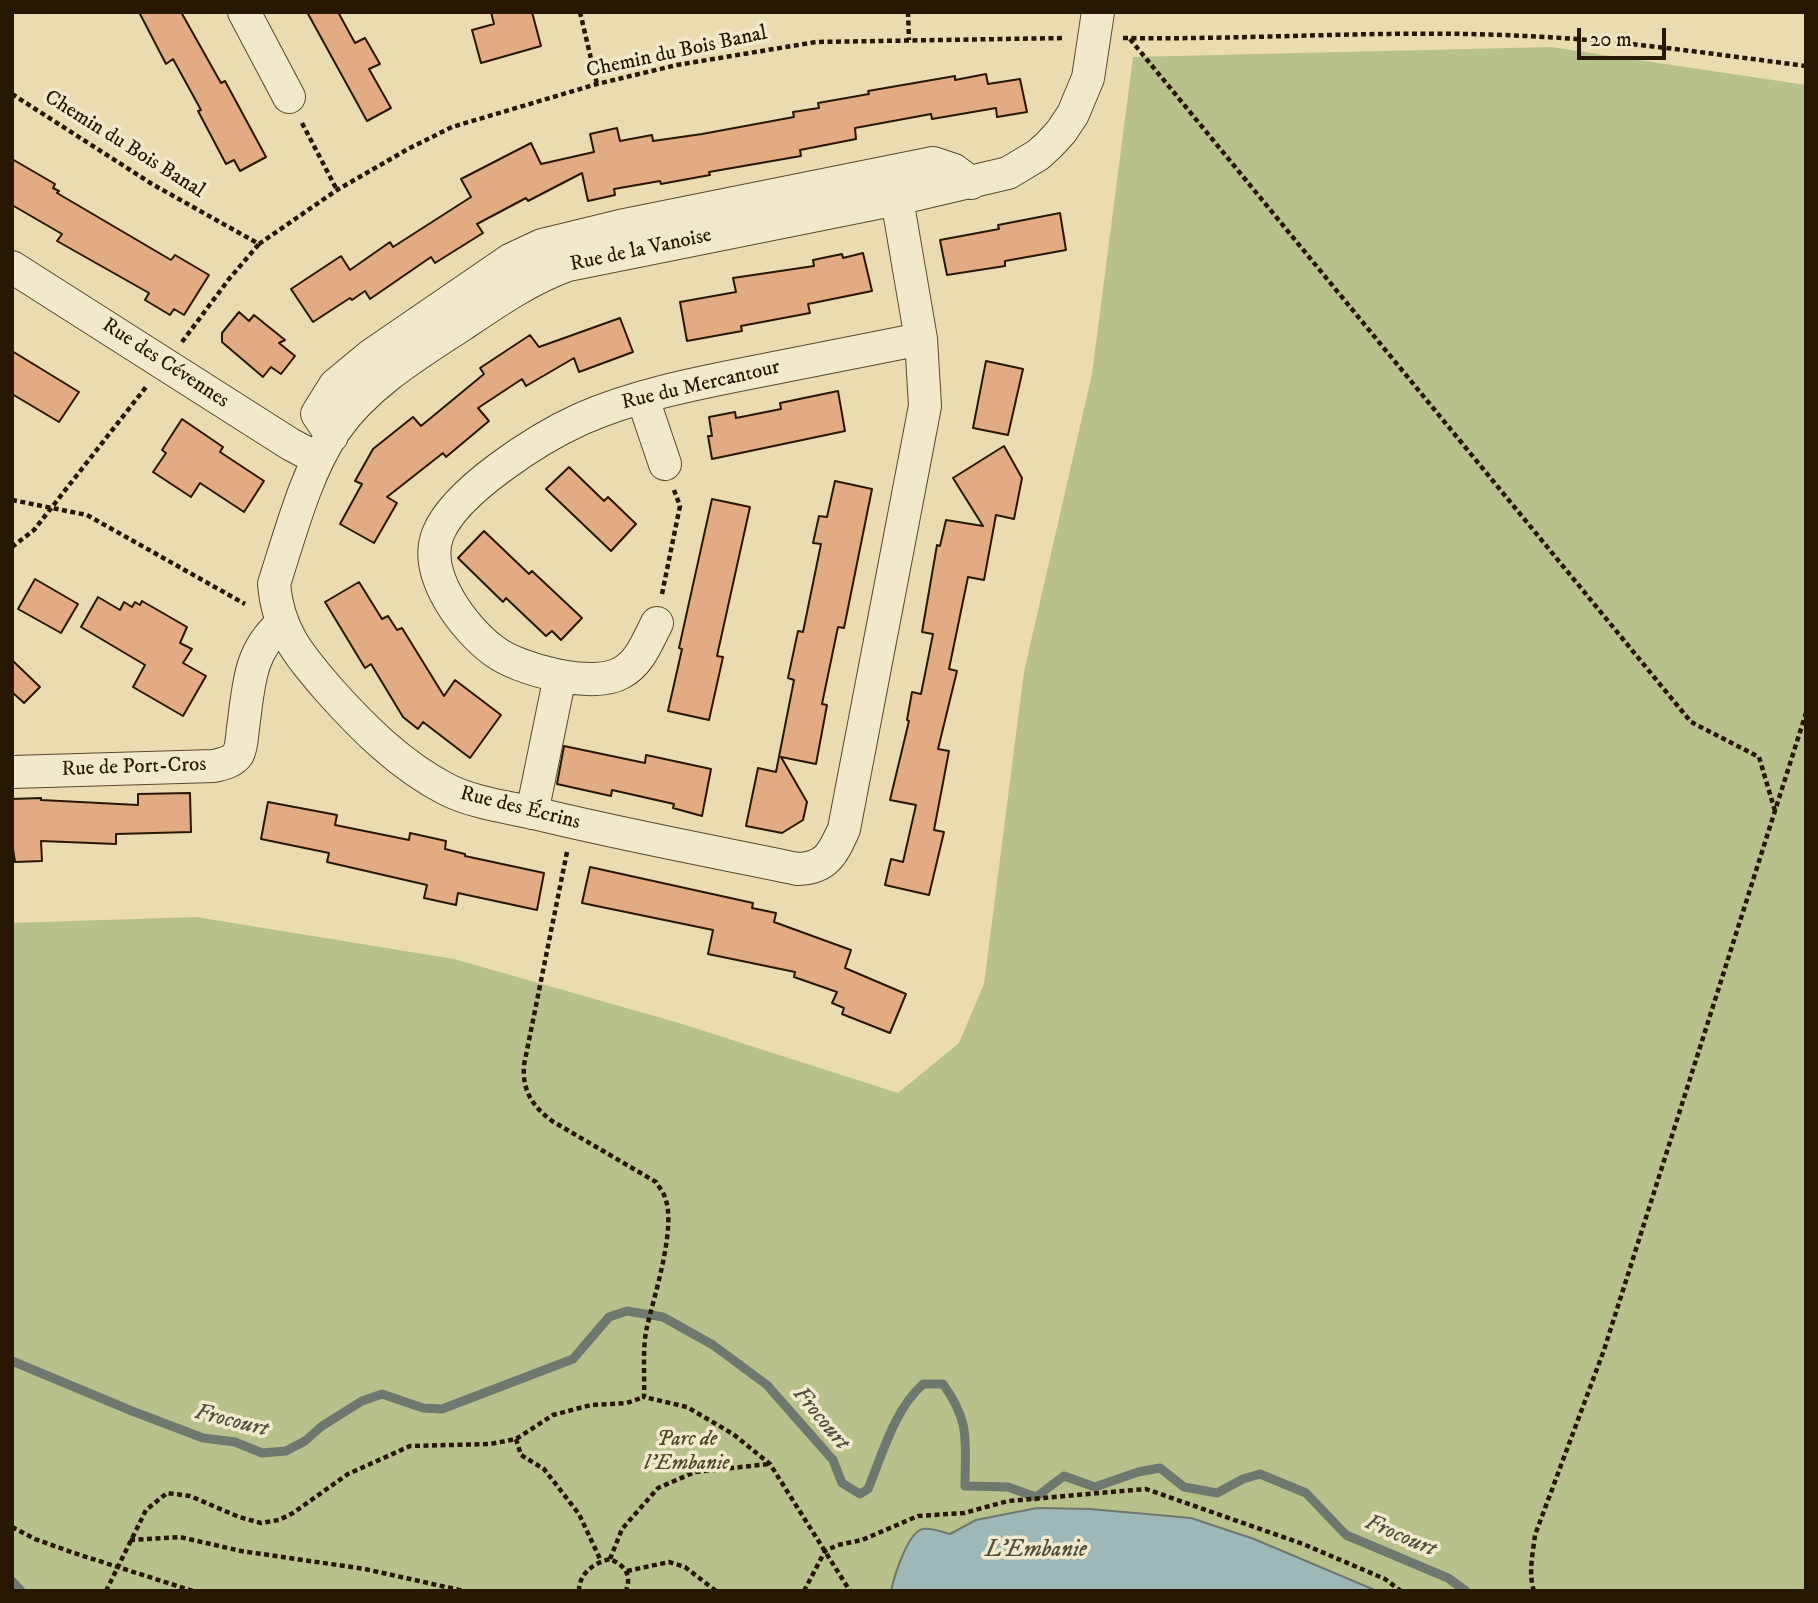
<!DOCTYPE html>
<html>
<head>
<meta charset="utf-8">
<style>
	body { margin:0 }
	#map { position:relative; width:1818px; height:1603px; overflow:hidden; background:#ebdbb0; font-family:"IM FELL DW Pica",serif }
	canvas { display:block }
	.frame { position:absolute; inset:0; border:14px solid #281700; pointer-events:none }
	.scale { position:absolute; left:1577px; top:28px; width:89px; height:32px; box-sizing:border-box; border:4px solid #281700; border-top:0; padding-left:9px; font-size:21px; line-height:24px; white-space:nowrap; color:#281700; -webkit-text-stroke:5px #f2e8cc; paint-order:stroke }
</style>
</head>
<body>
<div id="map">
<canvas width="1818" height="1603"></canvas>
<div class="frame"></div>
<div class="scale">20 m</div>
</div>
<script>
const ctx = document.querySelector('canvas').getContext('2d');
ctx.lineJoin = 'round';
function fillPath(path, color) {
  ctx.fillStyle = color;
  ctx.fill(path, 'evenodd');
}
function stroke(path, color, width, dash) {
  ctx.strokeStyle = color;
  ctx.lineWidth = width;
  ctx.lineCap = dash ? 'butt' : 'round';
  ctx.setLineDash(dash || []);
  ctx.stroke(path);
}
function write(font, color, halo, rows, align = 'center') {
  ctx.font = font + ' "IM FELL DW Pica",serif';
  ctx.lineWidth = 7;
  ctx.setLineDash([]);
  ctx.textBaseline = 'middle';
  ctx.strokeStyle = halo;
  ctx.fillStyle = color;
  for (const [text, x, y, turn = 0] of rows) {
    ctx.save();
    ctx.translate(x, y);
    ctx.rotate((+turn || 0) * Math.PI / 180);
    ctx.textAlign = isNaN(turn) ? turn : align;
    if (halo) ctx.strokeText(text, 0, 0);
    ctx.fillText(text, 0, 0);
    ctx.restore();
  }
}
const green = new Path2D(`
	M1551 47 1806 85V1591H12V923L196 917 454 959 679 1023 898 1093 959 1043 984 984 1024 672 1092 374 1133 57Z`);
const water = new Path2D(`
	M1037 1508 1090 1509 1191 1518 1254 1539 1377 1591H891C894 1577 908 1531 923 1529 931 1528 943 1532 950 1534L976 1520Z`);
const stream = new Path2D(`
	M12 1361 132 1411 203 1438 235 1442 262 1453 286 1451 305 1441 322 1426 362 1401 382 1394 423 1408 442 1409 573 1359 609 1317 627 1311 663 1317 713 1345 767 1385 833 1460 842 1483 860 1494 868 1489C883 1453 894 1410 923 1384H943C971 1423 965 1441 965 1486L1008 1487 1036 1497 1064 1476 1095 1487 1138 1472 1160 1468 1184 1487 1217 1493 1243 1479 1260 1474 1306 1493 1346 1535 1448 1578 1466 1591
	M12 1581 21 1591`);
const building = new Path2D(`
	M139 12H181L221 83 225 81 266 157 240 171 234 160 226 164 198 111 201 110 173 59 166 64Z
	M307 12H338L355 43 365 38 380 64 369 69 391 108 367 121Z
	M491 12H532L541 46 481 63 472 30 494 24Z
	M986 74 988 84 1020 79 1027 112 997 117 996 108 932 119 931 114 855 128 856 139 800 150 801 156 709 172 710 175 677 181 661 184 660 181 614 189 615 195 588 201 582 173 528 201 526 198 477 224 483 233 435 263 431 257 370 299 365 291 352 300 350 298 313 322 291 289 341 256 350 270 390 242 393 247 471 197 461 179 531 143 541 164 594 152 590 134 617 128 620 141 652 135 653 141 702 134 794 117 793 112 819 108 818 103 869 94 868 91 955 76V80Z
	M12 159 55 184 53 188 59 191 57 193 171 260 175 255 209 275 184 315 174 309 170 315 145 300 149 293 57 241 62 234 12 205Z
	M1060 213 1066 250 1005 261V266L947 275 940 240 999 229 998 225Z
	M863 253 872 291 808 304 810 313 741 326 742 331 687 341 680 302 736 292 733 278 814 266 813 260 842 254 843 258Z
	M239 312 249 321 254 315 285 340 279 343 295 356 281 374 271 367 263 377 222 342V333Z
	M620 318 633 352 579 372 574 358 526 386 522 379 478 408 489 421 446 457 443 453 387 497 397 503 374 543 340 524 362 484 355 481 373 449 413 417 421 426 484 374 480 368 530 335 539 347Z
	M12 351 79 392 59 422 12 394Z
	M986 361 1023 369 1008 435 973 428Z
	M838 391 845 431 712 459 708 436H712L709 417 735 412 736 418 781 409 780 403Z
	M182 419 223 447 220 452 264 481 244 512 200 483 191 497 153 472 166 453 162 450Z
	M1004 446 1022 478 1014 519 996 515 984 580 968 577 949 669 957 671 938 749 949 751 934 830 944 832 929 895 885 885 891 859 903 862 916 805 890 800 909 721 907 720 912 692 921 694 933 634 922 632 937 545 940 546 946 520 983 526 953 478Z
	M569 467 604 501 608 497 636 524 611 551 546 489Z
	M835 481 872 489 844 628 838 627 822 704 827 705 816 764 781 757 807 802 803 820 782 833 746 826 758 768 776 772 794 680 788 678 798 631 803 632 821 544 813 543 819 516 827 517Z
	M712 499 750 507 717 656 723 657 709 720 668 711 682 649 679 648Z
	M484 531 529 574 532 571 582 618 561 640 552 631 546 636 506 598 503 602 458 558Z
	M35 579 78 604 61 633 18 609Z
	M359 582 382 619 388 616 397 630 402 628 444 696 455 680 501 715 470 758 423 722 418 729 403 717 371 664 365 668 325 602Z
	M98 597 120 610 124 602 132 607 135 602 140 605 142 601 187 627 180 643 192 649 183 663 206 676 183 716 133 687 145 665 81 627Z
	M12 660 40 687 24 703 12 692Z
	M564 746 645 763 646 755 711 769 702 816 673 808 674 804 612 790 611 796 557 784Z
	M190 793 191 832 116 834V844L41 841 42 861 15 862 12 842V799L41 798V800L138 805V794Z
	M268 802 337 815 335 825 409 840 410 833 446 841 445 849 465 854V856L544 873 537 910 458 893 456 905 424 898 427 885 327 862 329 853 261 839Z
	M590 867 753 903 752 908 776 913 774 922 851 950 845 968 906 994 890 1033 842 1014 844 1008 832 1003 837 992 794 977 795 972 708 954 713 930 582 903Z`);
const path = new Path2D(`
	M580 12 597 84
	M908 12 909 40
	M1123 38C1257 40 1392 29 1526 36 1620 40 1713 54 1806 66
	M1130 39 1691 722 1759 757 1775 811
	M12 94 152 184 259 244 337 190 408 149 452 127 597 84 677 65 816 42 1065 38
	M302 123 337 190
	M182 342 229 279 259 244
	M12 500 87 515 245 604
	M12 547 34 530 146 387
	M662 594 680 506 674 490
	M567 852 524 1065C522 1090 532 1106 552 1121L656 1182C658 1186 662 1190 664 1195 678 1224 654 1296 647 1327 642 1348 645 1375 644 1397L687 1407 733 1434 770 1464 850 1591
	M516 1439 521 1455 544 1469 579 1514 601 1561
	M12 1527 35 1539 74 1553 193 1591
	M130 1540 180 1537 241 1551 365 1569 464 1591
	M610 1559 622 1529 658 1488 695 1472 769 1464
	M627 1571 669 1562 685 1567 716 1591
	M106 1591 146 1510 167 1493 190 1496 239 1517 261 1523 279 1520 293 1513 348 1474 410 1446 490 1444 516 1439 553 1415 591 1405 627 1403 644 1397
	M579 1591C579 1573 594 1563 610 1559 625 1566 632 1574 626 1591
	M804 1591 825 1551 838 1545 862 1540 918 1516 964 1513 1008 1501 1146 1489 1303 1544 1385 1579 1401 1591
	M1534 1591C1528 1573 1533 1553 1535 1535L1604 1350 1806 713`);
const minor = new Path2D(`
	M244 12 289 97
	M897 199 921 339 925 406 844 829C833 853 827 868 798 869 711 851 624 835 538 814 508 807 473 803 446 789 400 765 363 728 329 690 299 655 278 631 274 584 290 535 306 472 335 430 366 385 416 355 462 325 496 302 529 279 568 265L897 199 1008 173 1038 155 1049 145 1061 132 1073 114 1088 78 1098 12
	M12 267 290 444 318 459
	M643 399 665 464
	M332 436 317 414 335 385 370 356 510 260 542 245 620 226 933 163 954 170 971 183
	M657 623C647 642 640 663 621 673 593 689 519 670 494 651 464 629 422 574 438 534 455 491 539 438 581 419 633 396 693 384 749 373 807 362 864 350 921 339
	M12 772 214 766C222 764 233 762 238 754 242 747 242 735 243 728 249 687 248 653 281 624
	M532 813 560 676`);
const streetNames = [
	["Chemin du Bois Banal",677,53,-12],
	["Chemin du Bois Banal",124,145,32],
	["Rue de la Vanoise",641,251,-12],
	["Rue des Cévennes",165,364,33],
	["Rue du Mercantour",701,386,-13],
	["Rue de Port-Cros",134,768,-2],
	["Rue des Écrins",520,809,14]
];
const parkNames = [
	["Parc de",687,1441],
	["l'Embanie",687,1465]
];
const waterNames = [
	["Frocourt",820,1419,50],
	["Frocourt",231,1422,14],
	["Frocourt",1400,1537,23],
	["L'Embanie",1036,1551]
];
fillPath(green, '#b8c08b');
fillPath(water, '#9eb8b7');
stroke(water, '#6f786e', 2);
stroke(stream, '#6f786e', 9);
fillPath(building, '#e2ab82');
stroke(building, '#281700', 2);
stroke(minor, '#59482c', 34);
stroke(path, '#281700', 4.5, [5, 3.5]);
stroke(minor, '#f2e8cc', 32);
write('21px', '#281700', '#f2e8cc', streetNames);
write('italic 21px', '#534a2a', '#f2e8cc', parkNames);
write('italic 23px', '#514f40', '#f2e8cc', waterNames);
</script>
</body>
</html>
